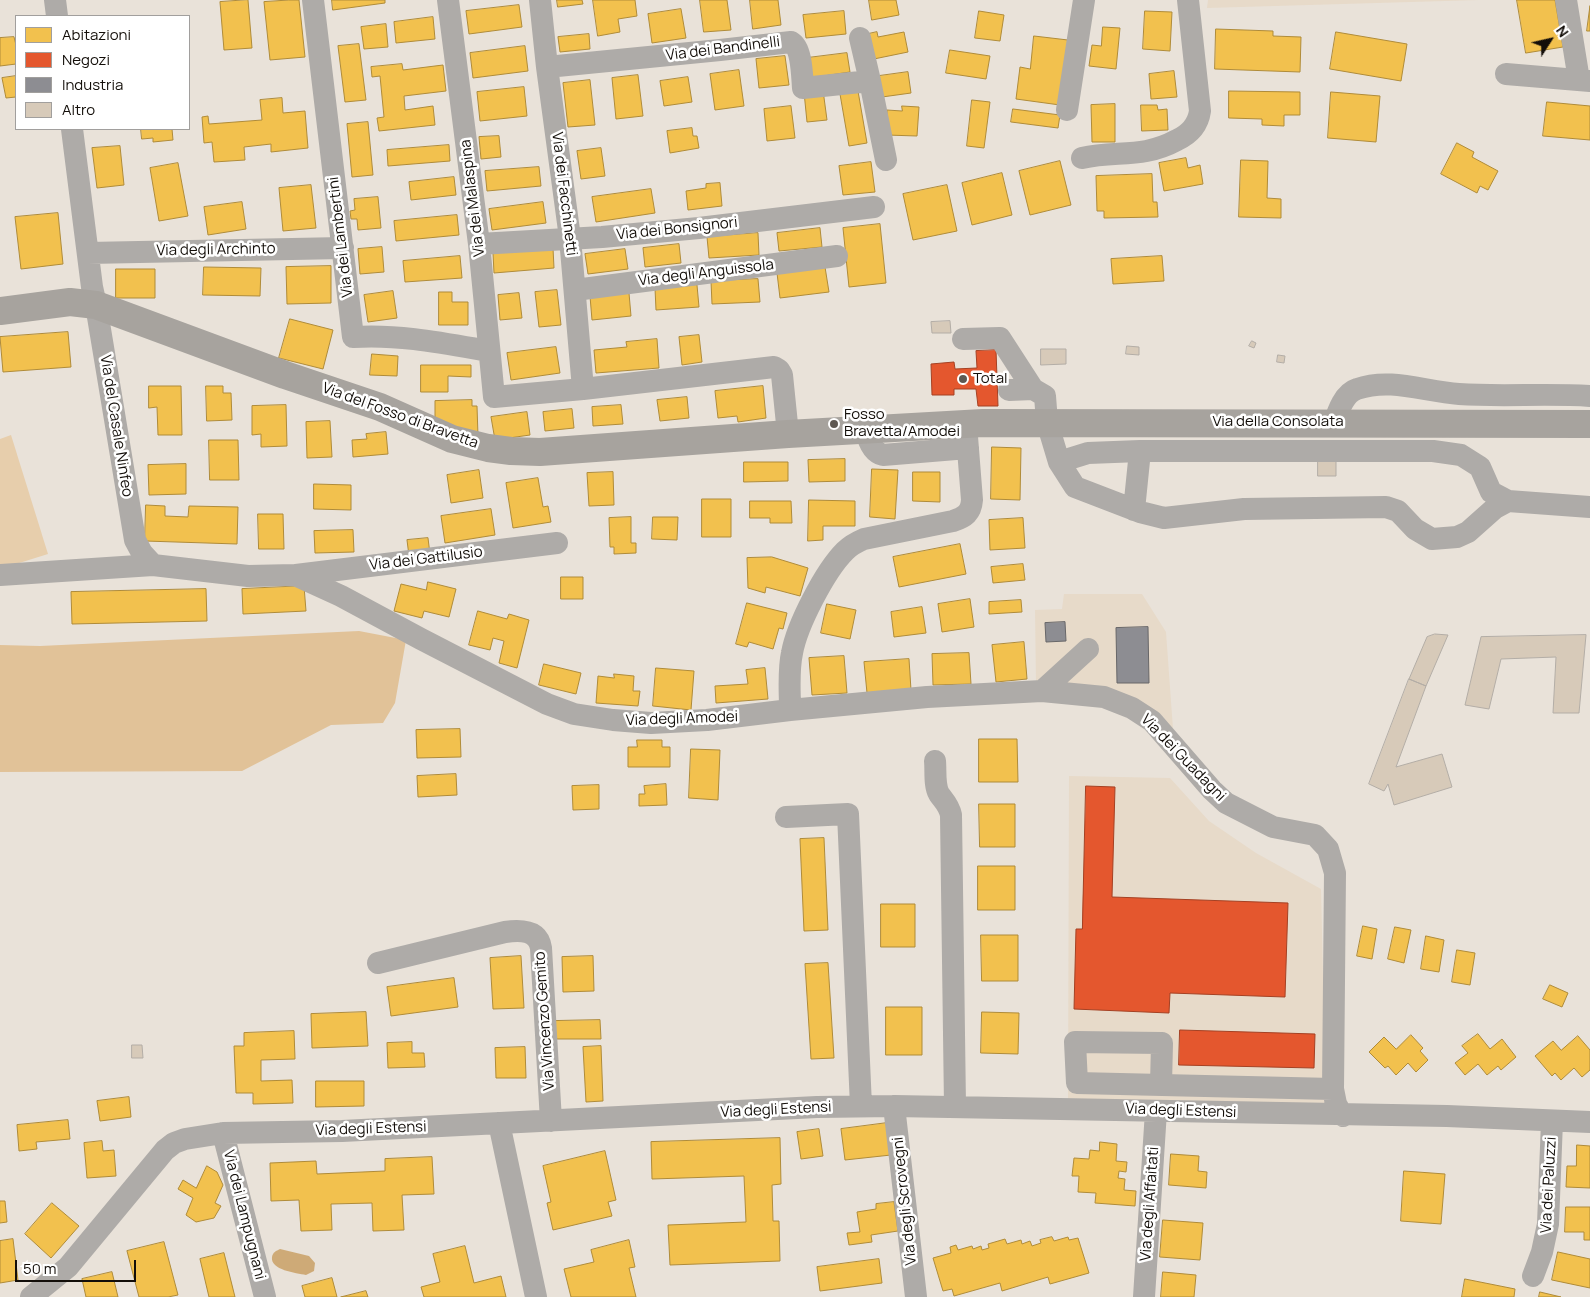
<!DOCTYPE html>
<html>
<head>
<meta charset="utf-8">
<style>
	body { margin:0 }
	#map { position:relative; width:1590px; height:1297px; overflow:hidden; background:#e9e2d9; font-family:Manrope,sans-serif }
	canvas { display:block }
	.legend { position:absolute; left:15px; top:15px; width:175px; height:115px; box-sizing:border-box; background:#fff; border:1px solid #a19f9d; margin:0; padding:6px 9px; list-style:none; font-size:15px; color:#130e09 }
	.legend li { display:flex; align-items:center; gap:10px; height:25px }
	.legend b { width:25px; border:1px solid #a19f9d }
	.north { position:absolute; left:1525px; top:15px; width:50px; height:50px; -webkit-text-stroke:4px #fff; paint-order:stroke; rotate:55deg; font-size:14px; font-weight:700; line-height:20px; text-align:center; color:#130e09 }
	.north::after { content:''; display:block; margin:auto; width:18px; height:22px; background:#130e09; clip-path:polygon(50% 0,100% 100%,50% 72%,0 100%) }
	.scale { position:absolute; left:15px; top:1260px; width:121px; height:22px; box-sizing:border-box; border:2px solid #130e09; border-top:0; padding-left:6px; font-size:15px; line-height:18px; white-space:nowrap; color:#130e09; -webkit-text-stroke:4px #fff; paint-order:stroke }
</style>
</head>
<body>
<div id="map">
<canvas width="1590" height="1297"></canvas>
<ul class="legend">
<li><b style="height:14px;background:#f2c14e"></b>Abitazioni</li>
<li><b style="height:14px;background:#e4572e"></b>Negozi</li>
<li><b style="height:14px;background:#8d8d92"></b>Industria</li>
<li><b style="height:14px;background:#d7cab9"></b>Altro</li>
</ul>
<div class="north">N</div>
<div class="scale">50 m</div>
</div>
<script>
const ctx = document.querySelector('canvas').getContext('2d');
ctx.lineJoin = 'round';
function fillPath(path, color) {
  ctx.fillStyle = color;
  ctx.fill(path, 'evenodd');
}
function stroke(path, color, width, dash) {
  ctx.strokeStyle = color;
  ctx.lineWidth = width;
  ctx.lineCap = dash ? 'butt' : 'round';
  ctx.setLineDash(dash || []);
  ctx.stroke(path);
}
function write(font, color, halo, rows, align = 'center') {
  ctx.font = font + ' Manrope,sans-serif';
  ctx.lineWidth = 5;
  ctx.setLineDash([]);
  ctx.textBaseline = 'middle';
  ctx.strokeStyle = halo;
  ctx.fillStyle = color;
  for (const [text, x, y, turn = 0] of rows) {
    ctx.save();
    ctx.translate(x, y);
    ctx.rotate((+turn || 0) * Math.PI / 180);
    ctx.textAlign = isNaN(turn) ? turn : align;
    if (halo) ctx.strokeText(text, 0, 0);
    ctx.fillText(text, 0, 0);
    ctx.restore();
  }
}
const built = new Path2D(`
	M1208 0H1479L1207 8Z
	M1064 594H1142L1166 632 1173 729 1036 683 1035 610 1062 609Z
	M1069 776 1170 778 1209 821 1256 853 1321 889 1326 1108 1068 1102Z`);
const green = new Path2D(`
	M11 435 48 554 0 569V439Z`);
const forest = new Path2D(`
	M359 631 406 640 395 703 383 723 331 725 242 771 0 772V645L40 646Z`);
const water = new Path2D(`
	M280 1249 309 1256 315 1263 314 1271 306 1275C296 1273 270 1270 272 1257 273 1252 276 1251 280 1249Z`);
const homes = new Path2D(`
	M248 0 252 48 224 50 220 2Z
	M289 0H299L305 57 270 60 264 2Z
	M332 0H385V3L333 10Z
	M557 0H582L583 4 558 7Z
	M593 0H635L637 16 618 19 620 32 598 36Z
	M700 0H727L731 30 704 32Z
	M750 0H778L781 25 753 29Z
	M869 0H896L899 15 872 20Z
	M1517 0H1555L1563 47 1526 53Z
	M519 5 522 27 469 34 466 11Z
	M1590 6V31H1587Z
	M681 9 686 38 652 43 648 14Z
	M844 11 846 34 806 38 803 15Z
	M979 11 1004 15 1000 41 975 38Z
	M1145 11 1172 12 1170 51 1143 49Z
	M433 17 435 39 396 43 394 22Z
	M386 24 388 47 364 49 361 27Z
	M1103 27 1120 28 1116 69 1089 66 1092 45 1101 46Z
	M1216 29 1273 31V36L1301 37 1300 72 1215 69Z
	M877 32 878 37 904 32 908 52 869 60 864 35Z
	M1336 32 1407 44 1401 81 1330 69Z
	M589 34 590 49 560 52 558 37Z
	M1034 36 1068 40 1060 105 1016 99 1020 67 1030 69Z
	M14 37 16 45V64L0 66V38Z
	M359 44 366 100 345 102 338 46Z
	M525 46 528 71 473 78 470 53Z
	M950 50 990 56 986 79 946 73Z
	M847 53 850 72 810 78 807 58Z
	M785 56 789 85 759 88 756 59Z
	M402 64 403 70 443 65 446 91 404 96 405 110 433 106 435 125 379 131 377 118 384 117 380 76 372 77 371 67Z
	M739 70 744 106 715 110 710 74Z
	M1174 71 1177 97 1151 99 1149 74Z
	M908 72 911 93 882 97 879 76Z
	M638 75 643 116 616 119 612 78Z
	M16 76V97L6 98 2 78Z
	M688 77 692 102 664 106 660 81Z
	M590 80 595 125 568 127 563 83Z
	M524 87 527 116 480 121 477 92Z
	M823 90 827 120 807 122 804 92Z
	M858 91 867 143 849 146 840 94Z
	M1229 91 1300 92V115H1284V126L1262 125V119L1229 118Z
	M1331 92 1380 96 1376 142 1328 138Z
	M282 98 283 113 305 111 308 148 271 152V144L244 147 245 160 214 162 212 142 204 143 202 117 208 116 209 124 262 120 260 100Z
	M972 100 990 102 984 148 967 146Z
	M1547 102 1590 106V140L1543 136Z
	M1115 104V142H1092L1091 105Z
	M1141 105H1157L1158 110 1167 109 1168 130 1142 131Z
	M791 106 795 138 767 141 764 109Z
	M902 106 919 107 917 136 886 135 887 110 902 111Z
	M1013 109 1060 115 1058 128 1011 122Z
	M368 122 373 175 352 177 347 124Z
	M692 128 693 136H697L699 148 670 153 667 131Z
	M141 129H172L173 140 153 142V138L142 139Z
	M499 136 501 157 481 159 479 137Z
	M1457 143 1474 152 1472 157 1498 171 1488 190 1480 186 1477 193 1441 174Z
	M449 145 450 161 388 166 387 150Z
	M120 146 124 185 97 188 92 148Z
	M601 148 605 176 581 179 577 151Z
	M1186 158 1188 168 1200 165 1203 184 1164 191 1159 163Z
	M1241 160 1268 161 1267 198 1281 199V218L1239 217Z
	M1060 161 1071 205 1030 215 1019 171Z
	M871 162 875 192 843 195 839 166Z
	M178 163 188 216 159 221 150 168Z
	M539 167 541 186 487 191 485 171Z
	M1002 173 1012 215 972 225 962 183Z
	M1152 174 1153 202H1157L1158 217 1104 218V211H1097L1096 176Z
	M454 177 456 195 411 200 409 182Z
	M720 183 722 206 688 210 686 191 706 188V184Z
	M311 185 316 228 283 231 279 188Z
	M947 185 957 231 913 240 903 194Z
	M651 189 655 213 596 222 592 197Z
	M378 197 381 228 358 230 357 219H351L350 211 355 210 354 199Z
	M242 202 246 229 208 235 204 207Z
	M543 202 546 223 492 230 489 209Z
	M58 213 63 264 21 269 15 217Z
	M457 215 459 235 396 241 394 221Z
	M880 224 886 283 849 287 843 228Z
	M820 228 822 247 779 251 777 233Z
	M758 233 759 255 709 258 707 237Z
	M679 244 681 263 645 267 643 248Z
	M382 247 384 272 360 274 358 249Z
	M553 248 554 268 494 273 493 253Z
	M625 249 628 269 588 274 585 254Z
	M460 256 462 278 405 282 403 261Z
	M1162 256 1164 281 1113 284 1111 259Z
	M331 266V303L287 304 286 267Z
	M204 267 261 268 260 296 203 295Z
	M825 267 829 292 780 298 777 273Z
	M116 269H155V298H116Z
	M758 279 760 302 712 304 711 281Z
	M697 285 699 307 656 310 655 288Z
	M557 290 561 325 539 327 535 292Z
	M393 291 397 318 368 322 364 295Z
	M439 292H452V302H468V325H439Z
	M519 293 522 318 500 320 498 295Z
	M629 293 631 316 592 320 590 296Z
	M290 319 333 330 323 369 279 358Z
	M68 332 71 367 3 372 0 337Z
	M699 335 702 362 682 365 679 337Z
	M657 339 659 368 596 373 594 350 627 347 626 342Z
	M556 347 560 373 511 380 507 353Z
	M372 354 398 356 397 376 370 375Z
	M421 365H471V377L448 376V392H421Z
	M149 386H181L182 435H158L157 407 149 408Z
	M206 386H223V393H231L232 420 207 421Z
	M763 386 766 418 738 422 737 416 718 418 715 391Z
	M687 397 689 418 660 421 657 400Z
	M472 400V406H477L478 436 435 420V401Z
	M286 405 287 446 261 447V434L252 435V406Z
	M621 405 623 424 593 426 592 407Z
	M572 409 574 428 545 431 543 412Z
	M527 412 530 435 495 440 491 417Z
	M330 421 332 457 307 458 306 422Z
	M386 432 388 454 353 457 352 440 367 439 366 434Z
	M209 440H238L239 480H210Z
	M992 447 1021 448 1020 500 991 499Z
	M845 459V481L809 482 808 460Z
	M744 462H788V481L744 482Z
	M186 464V494L149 495 148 465Z
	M872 469 898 470 895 519 870 517Z
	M479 470 483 498 451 503 447 475Z
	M613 472 614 505 589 506 587 473Z
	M913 472H940V502L913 501Z
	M538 478 543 507 548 506 551 522 513 528 506 483Z
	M314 484 351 485V510L314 509Z
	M702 499H731V537H702Z
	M809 500 855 501V526H823V540L808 541Z
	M750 501H791L792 523H770V518H750Z
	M146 505 165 506V516L188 517 189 506 238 507 237 544 145 541Z
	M491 509 495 535 445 543 441 516Z
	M258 514H283L284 549H259Z
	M631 517V543H636V553L614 554V547H610L609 518Z
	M653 517H678L677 540 652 539Z
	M1023 518 1025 548 990 550 989 520Z
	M353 530 354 552 315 553 314 531Z
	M428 538 430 554 409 556 407 540Z
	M960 544 966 574 899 587 893 557Z
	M772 557 808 568 800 596 766 587 765 593 748 588 747 558Z
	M1023 564 1025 580 993 583 991 567Z
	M561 577H583V599H561Z
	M428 582 456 589 449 617 424 611 422 618 394 611 401 584 426 590Z
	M304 586 306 611 243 614 242 589Z
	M206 589 207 621 72 624 71 592Z
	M970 599 974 627 942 632 938 604Z
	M1021 600 1022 612 989 614V602Z
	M747 603 787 613 783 629 779 628 773 649 749 642 747 647 736 644Z
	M827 604 856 610 850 639 821 633Z
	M922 607 926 633 894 637 891 612Z
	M478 611 507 619 509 614 529 620 517 668 499 663 504 641 493 638 490 650 469 645Z
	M1024 642 1027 679 996 682 992 645Z
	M969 653 971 684 933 685 932 654Z
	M844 656 847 693 812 695 809 658Z
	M909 659 911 690 867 693 864 662Z
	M544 664 581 673 576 694 539 685Z
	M656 668 694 671 691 710 653 706Z
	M765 668 768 699 716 703 715 686 748 684 746 670Z
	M614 674 634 676 633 691H640L638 706 596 703 598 676 614 678Z
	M460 729 461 757 417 758 416 730Z
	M979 739H1017L1018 782H979Z
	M637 740H662V747H670V767H628V747H637Z
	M691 749 720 750 718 800 689 798Z
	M456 774 457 795 418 797 417 776Z
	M666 784 667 805 639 806V794H645L644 786Z
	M599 785V809L573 810 572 786Z
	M979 804H1015V847H980Z
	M824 838 828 930 804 931 800 839Z
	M978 866H1015V910H978Z
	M881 904H915V947H881Z
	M1363 926 1377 929 1372 959 1357 956Z
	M1395 927 1411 930 1404 963 1388 959Z
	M981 935H1018V981H982Z
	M1426 936 1444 940 1439 972 1421 969Z
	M1457 950 1475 953 1470 985 1452 982Z
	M521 956 524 1008 493 1009 490 958Z
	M593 956 594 991 563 992 562 957Z
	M828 963 834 1058 811 1059 805 964Z
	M454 978 458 1007 391 1016 387 987Z
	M1550 985 1568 993 1562 1007 1543 999Z
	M886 1007H922V1055H886Z
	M366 1012 368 1046 312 1048 311 1014Z
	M982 1012 1019 1013 1018 1054 981 1053Z
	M600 1020 601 1039H554V1021Z
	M294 1031 295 1059 261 1060V1081L292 1080 293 1103 253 1104V1093H236L234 1046H244V1033Z
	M1478 1034 1490 1049 1502 1039 1516 1057 1501 1070 1498 1066 1487 1075 1478 1064 1465 1075 1455 1063 1468 1053 1462 1046Z
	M1411 1035 1423 1048 1420 1051 1428 1060 1416 1072 1408 1063 1396 1075 1388 1066 1385 1068 1369 1052 1384 1037 1396 1049Z
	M1578 1036 1590 1050V1070L1582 1077 1574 1068 1561 1080 1555 1073 1552 1076 1535 1056 1553 1041 1561 1050Z
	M412 1042V1053H424L425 1067 388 1068 387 1043Z
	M601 1046 603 1101 586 1102 583 1047Z
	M525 1047 526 1078H496L495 1048Z
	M316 1081H364V1106L316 1107Z
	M129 1097 131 1117 100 1121 97 1101Z
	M68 1120 70 1139 36 1142 37 1149 19 1151 17 1125Z
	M887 1123 891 1155 845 1160 841 1129Z
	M819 1129 823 1156 801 1159 797 1132Z
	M780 1138 781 1184 772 1185 773 1221H779L780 1261 670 1265 668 1225 746 1222 744 1176 652 1179 651 1142Z
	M102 1141 103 1151 114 1150 116 1176 87 1178 84 1143Z
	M1100 1142 1117 1144 1116 1161 1127 1162 1126 1172 1119 1171 1118 1178 1125 1179 1124 1190 1136 1191 1135 1206 1095 1203 1096 1193 1078 1192 1079 1176H1072L1074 1158 1089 1159 1090 1150 1099 1151Z
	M1577 1145 1590 1146V1188L1566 1187 1567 1166H1576Z
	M605 1151 616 1200 608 1202 612 1216 553 1230 547 1203 551 1202 543 1166Z
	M1171 1154 1199 1156 1198 1171 1207 1172 1206 1188 1169 1185Z
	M432 1157 434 1194 402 1195 404 1230 373 1231 372 1203 331 1204 332 1230 301 1231 299 1200 271 1201 270 1163 316 1161 317 1174 385 1171V1159Z
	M207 1166 217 1172 223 1185 215 1203 221 1206 214 1218 196 1222 186 1215 193 1198 178 1189 183 1180 196 1188Z
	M1404 1171 1445 1174 1441 1224 1401 1221Z
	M0 1201H5L7 1222 0 1223Z
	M894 1202 898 1231 871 1235 872 1242 849 1245 847 1233 860 1232 857 1212 876 1209V1204Z
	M52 1203 79 1226 51 1258 25 1234Z
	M1566 1207H1590V1240H1584V1232H1565Z
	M1163 1220 1203 1223 1200 1260 1160 1257Z
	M1052 1237 1054 1241 1068 1237 1069 1240 1078 1238 1089 1273 1050 1284 1048 1277 1002 1291 1000 1283 954 1296 952 1289 943 1291 933 1258 951 1253 950 1247 956 1245 958 1250 972 1246 973 1249 981 1246 982 1250 989 1248 988 1244 1005 1239 1007 1244 1021 1240 1022 1244 1030 1241 1032 1246 1041 1243 1040 1240Z
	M13 1239 18 1280 0 1283V1241Z
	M629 1240 635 1267 629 1268 636 1297H571L564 1269 594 1262 591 1250Z
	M164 1242 178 1295 168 1297H139L127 1251Z
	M465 1246 474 1283 501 1276 506 1297H424L421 1287 440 1282 433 1254Z
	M1558 1252 1590 1259V1288L1552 1280Z
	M224 1253 235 1297H209L200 1259Z
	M879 1259 882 1283 820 1291 817 1267Z
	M112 1272 118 1297H86L82 1279Z
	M1163 1272 1196 1275 1194 1297H1161Z
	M332 1278 337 1297H305L302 1286Z
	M1465 1279 1515 1289 1514 1297H1462Z
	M366 1291 368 1297H341Z
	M1540 1292 1561 1297H1539Z`);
const shops = new Path2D(`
	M996 350 998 406H978L976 389H954V395H932L931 364 954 362 955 369 977 368 976 351Z
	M1086 786 1115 787 1112 897 1288 903 1285 997 1170 993 1169 1013 1074 1009 1076 929H1082Z
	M1180 1030 1315 1034 1314 1068 1179 1065Z`);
const industry = new Path2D(`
	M1065 622 1066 641 1046 642 1045 623Z
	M1148 627 1149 683H1117L1116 628Z`);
const building = new Path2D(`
	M950 321 951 333H932L931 322Z
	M1252 341 1256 343 1254 348 1249 346Z
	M1127 346 1139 347V355L1126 354Z
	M1041 349H1066V364L1041 365Z
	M1278 355 1285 356 1284 363 1277 362Z
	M1318 461H1336V476H1318Z
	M1435 634 1448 635 1426 686 1409 679 1427 637Z
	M1586 635 1579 713H1553L1556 657 1501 659 1489 709 1465 705 1481 637Z
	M1409 679 1426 686 1396 767 1442 754 1452 787 1394 805 1388 784 1384 791 1369 784Z
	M132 1045H142L143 1058H132Z`);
const minor = new Path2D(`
	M55 0 57 16
	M313 0 353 337C399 334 443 343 489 351
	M448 0 479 244 494 397 583 389 774 367 779 370 782 375 788 434
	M540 0 547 67 570 238 583 389
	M1566 0 1579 80
	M860 38 870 81
	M547 67 720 50 791 42C802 48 802 76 803 88L870 81 886 160
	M1506 74 1590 81
	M1067 110 1084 0
	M72 129 92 287 96 305 135 540 142 553 153 565
	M1082 158C1117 150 1142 159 1177 140 1190 134 1198 125 1200 111L1188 0
	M479 244 602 237 699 228 874 207
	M88 253 343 248
	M575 290 837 256
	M963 339 1000 338 1033 389
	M1009 390 1033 389 1045 396 1047 422 1059 462 1075 487 1140 512 1164 518 1244 509 1386 507 1398 511 1415 529 1432 539 1457 537 1468 532 1495 508 1508 501 1491 492 1480 467 1461 455 1433 451H1140L1088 453 1059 462
	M1334 423C1338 411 1344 393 1357 389 1391 377 1425 392 1459 394 1503 397 1546 393 1590 396
	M866 430C868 440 872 452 883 455L968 448
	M1508 501 1590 507
	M1134 510 1140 451
	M0 575 153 565 248 576 295 575 341 596 421 639 547 704 574 714 613 720 651 723 707 720 790 710 927 697 1042 691 1104 697 1132 708 1152 721 1212 790 1226 803 1273 827 1315 835 1328 849 1335 873 1333 1089 1336 1104 1343 1116
	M296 575 557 543
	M1042 691 1088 649
	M790 710C790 691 788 671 792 653 797 625 825 571 845 551 850 546 857 542 864 539L953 521C965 517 971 513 972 500L966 424
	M935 761C936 771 934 785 939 794 944 801 949 805 951 815L955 1106
	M786 817 848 814 861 1106
	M378 963 505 932C519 930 538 929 541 948L551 1121
	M1161 1085 1162 1043 1075 1042 1077 1083 1333 1089
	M894 1106 916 1297
	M499 1123 536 1297
	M223 1133 265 1297
	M1533 1276 1542 1252 1548 1224 1552 1121
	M31 1297 68 1267 165 1150 174 1143 185 1139 223 1133 342 1131 817 1107 894 1106 1447 1116 1590 1122
	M1144 1297 1156 1111`);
const major = new Path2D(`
	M0 311 70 302 96 305 285 375 380 407 452 439 488 448 511 451 540 452 788 434 983 423 1590 424`);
const markers = [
	[963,379,5,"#5e5852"],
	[834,424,5,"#5e5852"]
];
const streetNames = [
	["Via dei Bandinelli",723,49,-7],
	["Via dei Facchinetti",564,194,83],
	["Via dei Malaspina",473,198,-97],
	["Via dei Bonsignori",677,229,-6],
	["Via dei Lambertini",341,237,-97],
	["Via degli Archinto",216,250,-1],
	["Via degli Anguissola",706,273,-7],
	["Via del Fosso di Bravetta",400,416,20],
	["Via della Consolata",1278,422],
	["Via del Casale Ninfeo",116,426,81],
	["Via dei Gattilusio",426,559,-7],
	["Via degli Amodei",682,719,-2],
	["Via dei Guadagni",1183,758,46],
	["Via Vincenzo Gemito",545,1021,-94],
	["Via degli Estensi",776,1110,-3],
	["Via degli Estensi",1181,1111,2],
	["Via degli Estensi",371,1129,-2],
	["Via dei Paluzzi",1549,1185,-87],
	["Via degli Scrovegni",905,1201,-96],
	["Via degli Affaitati",1150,1204,-86],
	["Via dei Lampugnani",244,1215,76]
];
const poiNames = [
	["Total",973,379],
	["Fosso",844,415],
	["Bravetta/Amodei",844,432]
];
fillPath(built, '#e7dac9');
fillPath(green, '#e7ceac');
fillPath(forest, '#e1c298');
fillPath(water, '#ceaa77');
fillPath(homes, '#f2c14e');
stroke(homes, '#af8b39', 1);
fillPath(shops, '#e4572e');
stroke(shops, '#a54123', 1);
fillPath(industry, '#8d8d92');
stroke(industry, '#686769', 1);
fillPath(building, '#d7cab9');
stroke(building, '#b3ada6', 1);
stroke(minor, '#aeaba8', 22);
stroke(major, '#a7a39e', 28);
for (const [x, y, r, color] of markers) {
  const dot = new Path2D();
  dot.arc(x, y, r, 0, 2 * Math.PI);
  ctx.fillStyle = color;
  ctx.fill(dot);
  stroke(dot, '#fff', 2);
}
write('15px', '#130e09', '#fff', streetNames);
write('15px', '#130e09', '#fff', poiNames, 'left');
</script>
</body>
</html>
